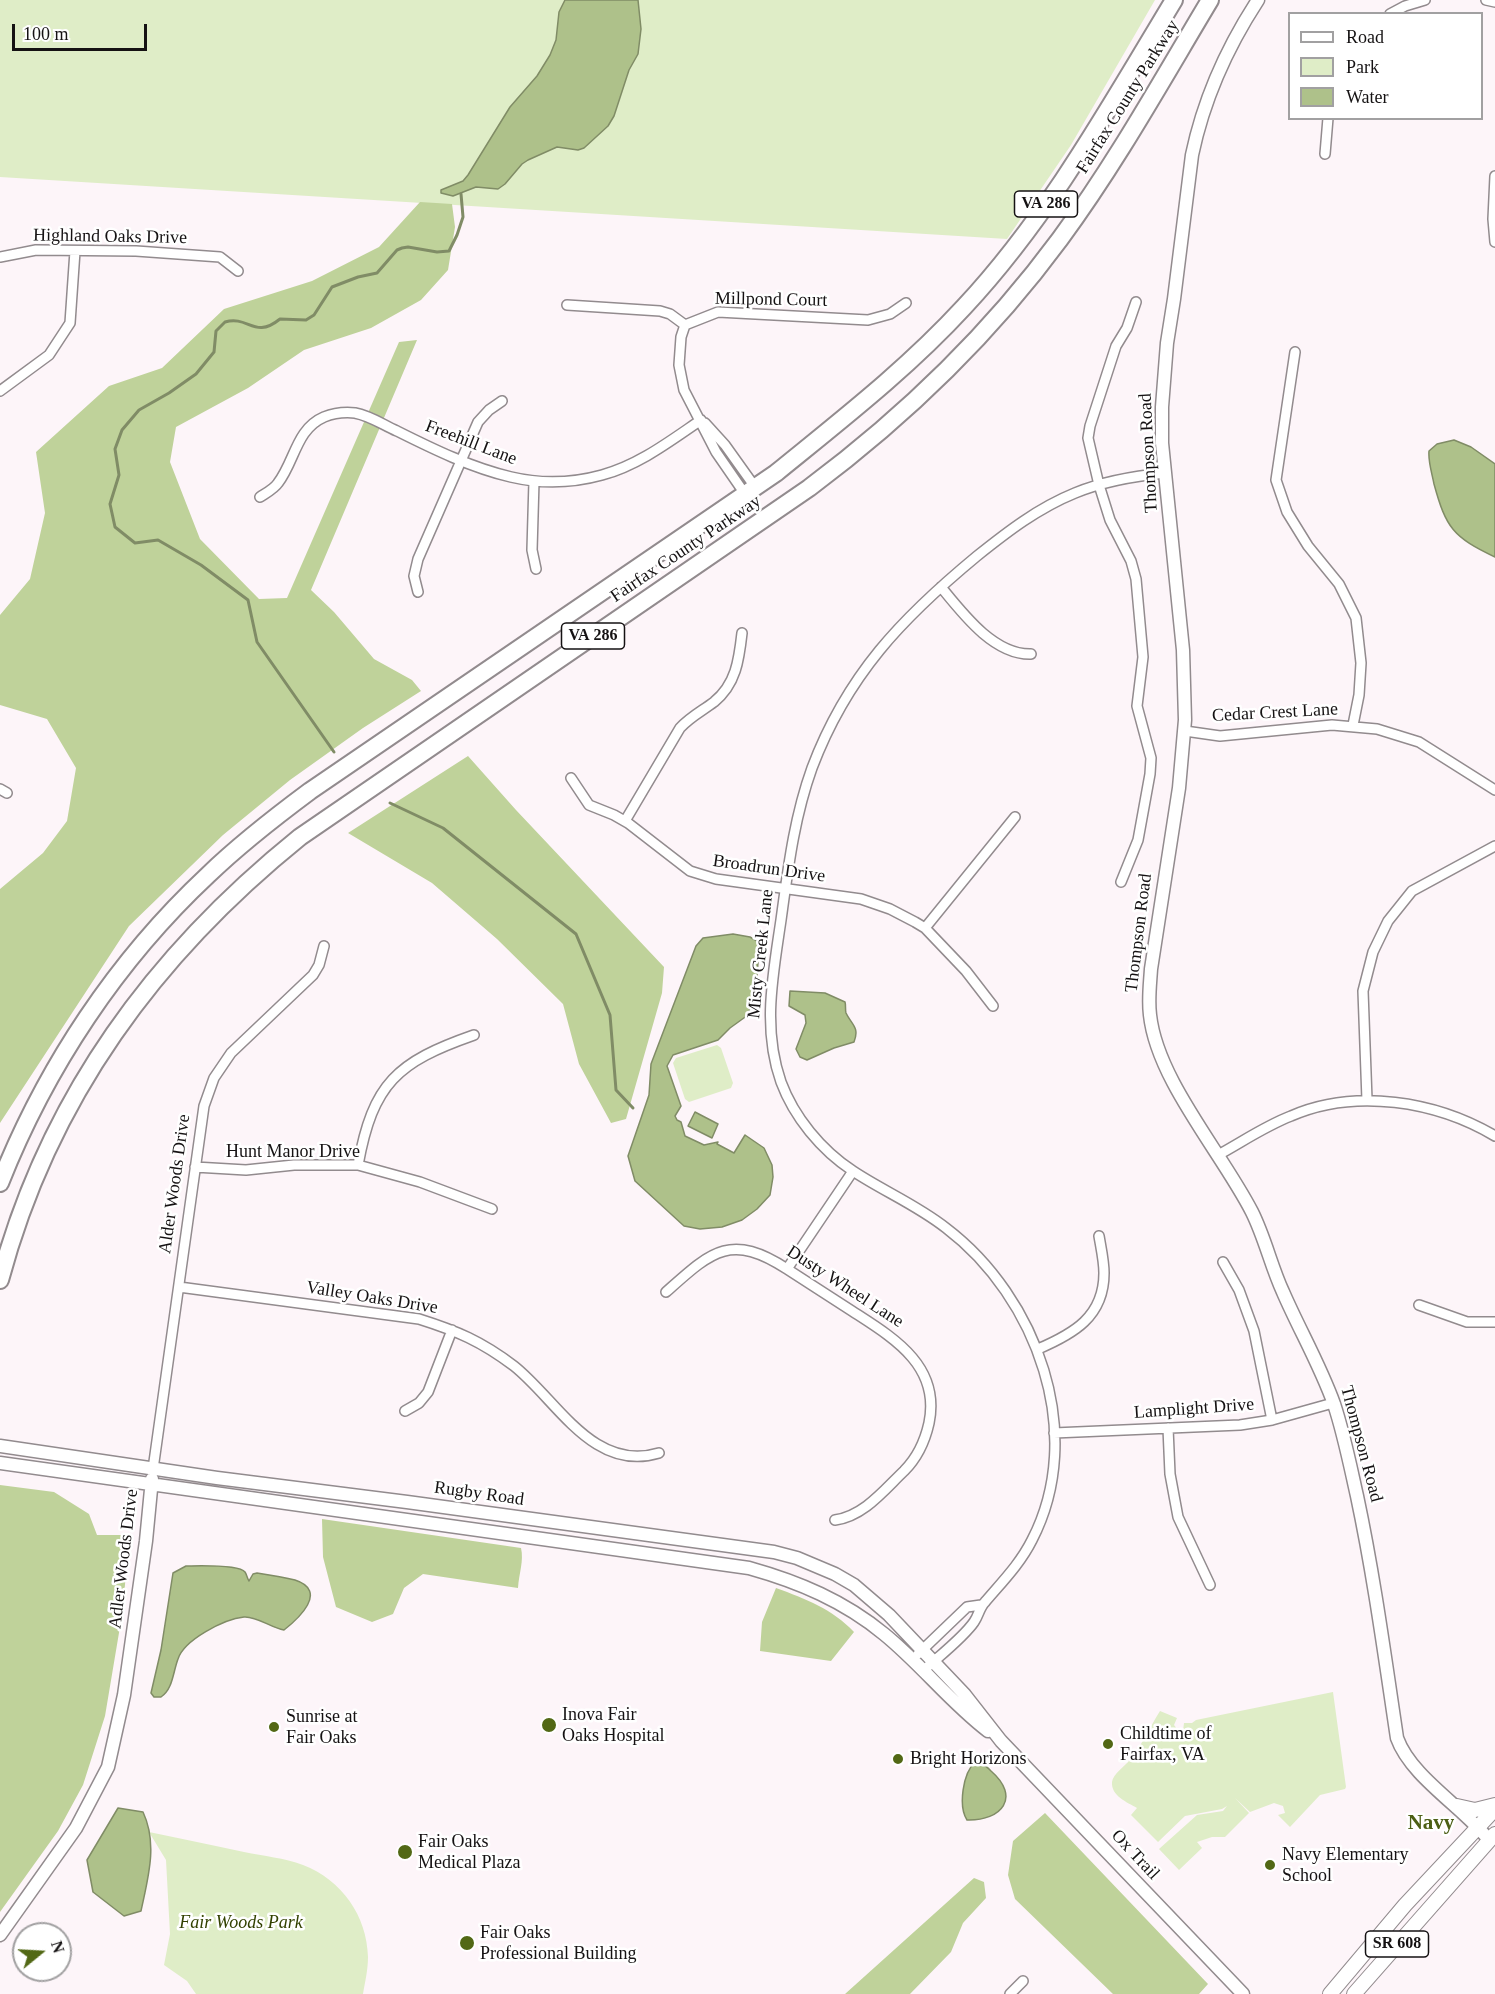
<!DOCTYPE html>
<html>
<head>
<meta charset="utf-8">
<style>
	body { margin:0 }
	#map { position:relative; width:1495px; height:1994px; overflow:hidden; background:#fdf5f9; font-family:"Times New Roman",serif }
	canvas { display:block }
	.legend { position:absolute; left:1288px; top:12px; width:195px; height:108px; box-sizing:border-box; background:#fff; border:2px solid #a1a0a1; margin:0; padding:8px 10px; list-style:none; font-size:18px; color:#151213 }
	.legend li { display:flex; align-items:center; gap:12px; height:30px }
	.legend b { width:30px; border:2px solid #a1a0a1 }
	.north { position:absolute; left:12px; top:1922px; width:60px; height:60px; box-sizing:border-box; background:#fff; border:2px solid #a1a0a1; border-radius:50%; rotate:72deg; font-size:16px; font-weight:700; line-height:24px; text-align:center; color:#151213 }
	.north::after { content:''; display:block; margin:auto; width:21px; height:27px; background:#526815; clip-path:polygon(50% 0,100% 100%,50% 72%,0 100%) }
	.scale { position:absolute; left:12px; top:24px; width:135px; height:27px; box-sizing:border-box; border:3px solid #151213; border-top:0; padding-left:8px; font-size:18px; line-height:21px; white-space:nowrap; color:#151213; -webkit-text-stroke:4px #fff; paint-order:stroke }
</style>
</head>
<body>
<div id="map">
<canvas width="1495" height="1994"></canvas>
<ul class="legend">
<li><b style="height:8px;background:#fff"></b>Road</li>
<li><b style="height:16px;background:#dfedc7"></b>Park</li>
<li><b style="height:16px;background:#aec18a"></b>Water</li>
</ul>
<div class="north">N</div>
<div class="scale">100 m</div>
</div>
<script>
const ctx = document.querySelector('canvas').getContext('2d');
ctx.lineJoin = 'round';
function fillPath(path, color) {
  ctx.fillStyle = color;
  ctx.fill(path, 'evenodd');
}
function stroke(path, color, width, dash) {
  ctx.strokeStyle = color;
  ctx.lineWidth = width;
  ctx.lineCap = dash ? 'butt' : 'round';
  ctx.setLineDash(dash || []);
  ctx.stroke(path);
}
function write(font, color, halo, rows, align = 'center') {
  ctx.font = font + ' "Times New Roman",serif';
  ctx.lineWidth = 5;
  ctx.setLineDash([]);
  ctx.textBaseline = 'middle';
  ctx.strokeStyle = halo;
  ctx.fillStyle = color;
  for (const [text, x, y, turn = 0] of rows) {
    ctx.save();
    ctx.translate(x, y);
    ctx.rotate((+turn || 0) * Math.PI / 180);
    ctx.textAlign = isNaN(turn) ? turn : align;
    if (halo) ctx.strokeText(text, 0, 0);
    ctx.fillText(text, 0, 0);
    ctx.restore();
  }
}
const green = new Path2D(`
	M0 0H1155L1071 145 1007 239 0 177Z
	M717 1045 721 1048 733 1083 731 1088 689 1102 685 1099 673 1063 676 1058Z
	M1333 1692 1346 1787 1345 1789 1320 1795 1290 1827 1278 1815 1285 1813 1283 1806 1274 1803 1250 1812 1235 1798 1249 1813 1225 1837H1212L1197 1842 1202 1848 1179 1870 1159 1849 1197 1815 1223 1811 1227 1806 1222 1809 1185 1816 1158 1842 1131 1815 1137 1808C1127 1802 1111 1796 1112 1782 1113 1774 1125 1766 1130 1760 1142 1745 1150 1727 1160 1711L1177 1718 1174 1725 1178 1730 1183 1731 1184 1723H1192L1196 1720Z
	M149 1832C181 1839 213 1845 244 1852 264 1856 284 1858 303 1865 342 1880 367 1916 368 1957 368 1970 365 1982 363 1994H196L187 1981 164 1965 170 1934 166 1860Z`);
const forest = new Path2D(`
	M420 202 452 204 455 227 448 270 421 300 371 328 304 350 248 388 176 427 170 462 200 539 259 599 287 598 399 342 417 340 311 590 334 612 374 659 412 680 421 691 363 728 290 780 223 835 129 926 0 1123V889L43 853 67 821 76 768 47 719 0 705V615L30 579 45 513 36 452 109 386 162 368 224 309 312 281 379 247Z
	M468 756 516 810 664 967 662 993 626 1119 611 1123 579 1064 563 1004 497 939 432 883 348 833Z
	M0 1485 54 1492 89 1514 97 1535H129L123 1609 105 1716 83 1785 58 1831 0 1912Z
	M322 1519 521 1548C524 1561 519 1573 518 1588L423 1574 404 1588 393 1614 372 1622 336 1607 323 1557Z
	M776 1588C806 1599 832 1609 854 1632L831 1661 760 1651 762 1622Z
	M1045 1813 1208 1984 1199 1994H1113L1015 1899 1008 1875 1013 1841Z
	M974 1878 984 1882 986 1898 963 1923 951 1952 910 1994H845Z`);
const water = new Path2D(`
	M565 0H638L641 29 638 54 629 70 614 116 608 126 584 148 578 150 557 147 528 160 522 164 505 184 498 189 476 187 453 196 441 193V190L463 181 468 175 510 107 537 76 550 55 556 40 559 12Z
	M1454 440 1471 447 1495 464V557C1453 537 1446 528 1434 484 1432 473 1428 462 1429 451L1437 444Z
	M733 934 750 937 757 941 759 949 756 989 748 1015 730 1028 718 1040 673 1055 667 1066 681 1106 675 1116 677 1120 681 1122 685 1136 704 1145 718 1142 717 1144 734 1153 745 1135 764 1148 772 1165 773 1177 770 1195 757 1209 742 1220 722 1227 700 1229 684 1226 635 1181 628 1156 649 1095 651 1064 696 946 703 938Z
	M790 991 825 993 845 1002C846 1005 845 1009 846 1013 851 1024 860 1027 854 1042L834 1048 807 1060 800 1057 796 1049 806 1023 805 1015 789 1006Z
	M695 1112 718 1124 712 1138 688 1126Z
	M186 1566C197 1566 238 1564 245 1572 247 1575 247 1578 249 1581L253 1574 257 1573C270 1575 283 1577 295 1580 329 1591 298 1619 284 1630 271 1628 257 1616 244 1617 224 1619 184 1640 178 1659 173 1672 173 1689 161 1697H154L151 1693 161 1650 173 1573Z
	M975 1762C983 1763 986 1766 991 1771 1021 1797 1002 1821 967 1820 958 1806 963 1773 975 1762Z
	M118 1808 143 1812C158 1844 148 1878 141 1911L124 1916 93 1892 87 1860Z`);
const stream = new Path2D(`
	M334 752 257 642 248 600 201 565 158 540 135 543 115 527 110 504 119 475 115 449 122 430 139 410 169 393 196 374 214 352 216 331 225 322C249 315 254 340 280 319L306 320 314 315 332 287 358 277 377 273 397 250 402 248 408 247 437 252 449 251 457 235 463 217 461 194
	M390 803 443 828 576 934 610 1015 616 1090 633 1108`);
const street = new Path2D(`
	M1486 0 1495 2
	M1390 14 1405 6 1425 0
	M1325 154 1328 118
	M1495 176 1493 219 1495 242
	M0 257 36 250 136 251 220 257 238 271
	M567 305 660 311 670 314 685 325 718 312 868 320 890 314 906 303
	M685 325 681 337 679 365 684 390 716 452 745 494
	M1295 352 1276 480 1287 512 1308 546 1339 584 1356 618 1361 663 1359 695 1353 725
	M0 391 49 355 70 323 75 251
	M705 423 725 445 755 487
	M534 481 532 550 536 569
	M260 497C266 493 274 489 278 483 295 461 296 429 324 417 334 413 345 412 355 413 371 416 383 425 397 431 433 449 472 468 511 477 541 484 573 483 602 475 639 465 670 441 701 420
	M941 587C963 614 994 655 1031 654
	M418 592 414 576 418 559 478 422 489 410 502 401
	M1185 731 1220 736 1332 725 1377 729 1419 742 1495 790
	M571 778 589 805 614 815 628 823 690 871 716 879 861 899 890 909 915 922 925 928 966 971 993 1006
	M0 789 7 793
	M625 821 680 728C690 717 702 711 714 702 736 684 739 660 742 633
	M1121 882 1138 840 1150 774 1151 758 1137 706 1143 657 1136 579 1131 561 1110 520 1099 485 1088 438 1090 426 1116 346 1127 328 1136 302
	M925 928 1015 817
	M1367 1100 1363 991 1373 952 1388 921 1412 891 1495 846
	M1218 1155C1242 1142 1265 1126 1291 1116 1355 1088 1436 1101 1495 1136
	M358 1165C373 1083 397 1062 474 1035
	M195 1167 246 1170 294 1165H358L420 1182 492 1209
	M1223 1262 1239 1290 1254 1331 1272 1420
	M787 1269 853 1171
	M179 1287 419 1319C457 1331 481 1341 514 1366 557 1400 593 1473 659 1453
	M666 1292C711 1252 730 1232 787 1269 809 1283 830 1297 852 1311 892 1337 941 1365 929 1423 925 1441 917 1458 904 1471 884 1490 864 1516 835 1520
	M1419 1305 1467 1322H1495
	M1038 1349C1073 1334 1104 1317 1104 1273 1104 1261 1101 1248 1099 1236
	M405 1411 419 1403 428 1392 452 1330
	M1168 1428 1170 1474 1178 1517 1210 1585
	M1054 1433 1240 1425 1272 1420 1333 1403
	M153 1469 204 1106 214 1078 231 1053 313 975 319 965 324 946
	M918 1654 967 1607 981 1605
	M924 1670C938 1657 963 1638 974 1622 979 1615 979 1608 985 1602 1002 1582 1020 1564 1032 1540 1087 1434 1037 1297 946 1228 917 1205 883 1191 853 1171 821 1150 794 1117 781 1082 762 1028 773 975 781 920 788 869 794 818 812 768 847 675 902 618 977 556 1007 532 1038 508 1075 493 1104 481 1134 476 1165 473
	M1010 1994 1023 1981`);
const secondary = new Path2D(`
	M1258 0C1226 49 1204 98 1192 155L1174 299 1167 343 1162 407V443L1183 650 1185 720 1179 788 1151 969C1150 985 1148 1000 1150 1015 1157 1080 1222 1153 1252 1212 1265 1238 1271 1266 1283 1292 1299 1329 1320 1365 1334 1404 1344 1434 1350 1465 1357 1496 1374 1576 1385 1658 1397 1738 1411 1777 1463 1807 1489 1840
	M0 1446 217 1478 407 1502 774 1552 797 1558 835 1574 854 1585 889 1615 965 1695 1001 1741 1243 1994
	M0 1463 749 1568C799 1582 844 1601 884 1634 921 1664 950 1702 988 1731
	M0 1935 76 1828 108 1767 124 1695 146 1541 152 1479`);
const primary = new Path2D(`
	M1457 1806 1475 1810 1495 1805
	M1330 1994 1405 1905 1495 1809
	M1354 1994 1495 1834`);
const highway = new Path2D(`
	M0 1183C46 1067 117 960 208 875 240 844 275 817 310 791L776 473C841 420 907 369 964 307 1049 216 1110 106 1174 0
	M0 1280C49 1097 155 954 300 837L809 488C904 417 990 334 1060 239 1116 163 1162 80 1210 0`);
const markers = [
	[549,1725,8,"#526815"],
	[274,1727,6,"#526815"],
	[1108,1744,6,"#526815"],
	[898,1759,6,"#526815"],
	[405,1852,8,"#526815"],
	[1270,1865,6,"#526815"],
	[467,1943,8,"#526815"]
];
const shields = [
	[1046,204,63],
	[593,636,63],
	[1397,1944,63]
];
const shieldNames = [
	["VA 286",1046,204],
	["VA 286",593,636],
	["SR 608",1397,1944]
];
const streetNames = [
	["Fairfax County Parkway",1128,97,-58],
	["Highland Oaks Drive",110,237,1],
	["Millpond Court",771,300,1],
	["Freehill Lane",471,443,21],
	["Thompson Road",1149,453,-93],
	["Fairfax County Parkway",686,549,-34],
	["Cedar Crest Lane",1275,713,-3],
	["Broadrun Drive",769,869,8],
	["Thompson Road",1139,933,-83],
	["Misty Creek Lane",761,954,-84],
	["Hunt Manor Drive",293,1152],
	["Alder Woods Drive",175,1184,-82],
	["Dusty Wheel Lane",845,1287,33],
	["Valley Oaks Drive",372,1298,9],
	["Lamplight Drive",1194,1409,-4],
	["Thompson Road",1361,1444,75],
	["Rugby Road",479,1494,8],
	["Adler Woods Drive",124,1559,-83],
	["Ox Trail",1135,1855,47]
];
const poiNames = [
	["Inova Fair",562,1715],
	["Oaks Hospital",562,1736],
	["Sunrise at",286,1717],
	["Fair Oaks",286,1738],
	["Childtime of",1120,1734],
	["Fairfax, VA",1120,1755],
	["Bright Horizons",910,1759],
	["Fair Oaks",418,1842],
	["Medical Plaza",418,1863],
	["Navy Elementary",1282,1855],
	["School",1282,1876],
	["Fair Oaks",480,1933],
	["Professional Building",480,1954]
];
const parkNames = [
	["Fair Woods Park",241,1923]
];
const quarterNames = [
	["Navy",1431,1824]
];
fillPath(green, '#dfedc7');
fillPath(forest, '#bfd29a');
fillPath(water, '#aec18a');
stroke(water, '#808c66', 1.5);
stroke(stream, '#808c66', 3);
stroke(street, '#928b8e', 12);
stroke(secondary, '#928b8e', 15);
stroke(primary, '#928b8e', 16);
stroke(highway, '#928b8e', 20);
stroke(street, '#fff', 9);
stroke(secondary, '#fff', 12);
stroke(primary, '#fff', 14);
stroke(highway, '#fff', 16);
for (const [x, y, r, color] of markers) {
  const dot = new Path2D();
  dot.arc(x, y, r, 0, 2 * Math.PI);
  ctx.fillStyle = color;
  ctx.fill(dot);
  stroke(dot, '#fff', 2);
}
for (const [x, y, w] of shields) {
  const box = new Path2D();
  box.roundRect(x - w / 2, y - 13, w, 26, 4.5);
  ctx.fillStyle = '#fff';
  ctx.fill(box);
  stroke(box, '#151213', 1.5);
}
write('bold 16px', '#151213', null, shieldNames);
write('18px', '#151213', '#fff', streetNames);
write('18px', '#151213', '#fff', poiNames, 'left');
write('italic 18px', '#324101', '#fff', parkNames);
write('bold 21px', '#4c5f15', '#fff', quarterNames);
</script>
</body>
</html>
